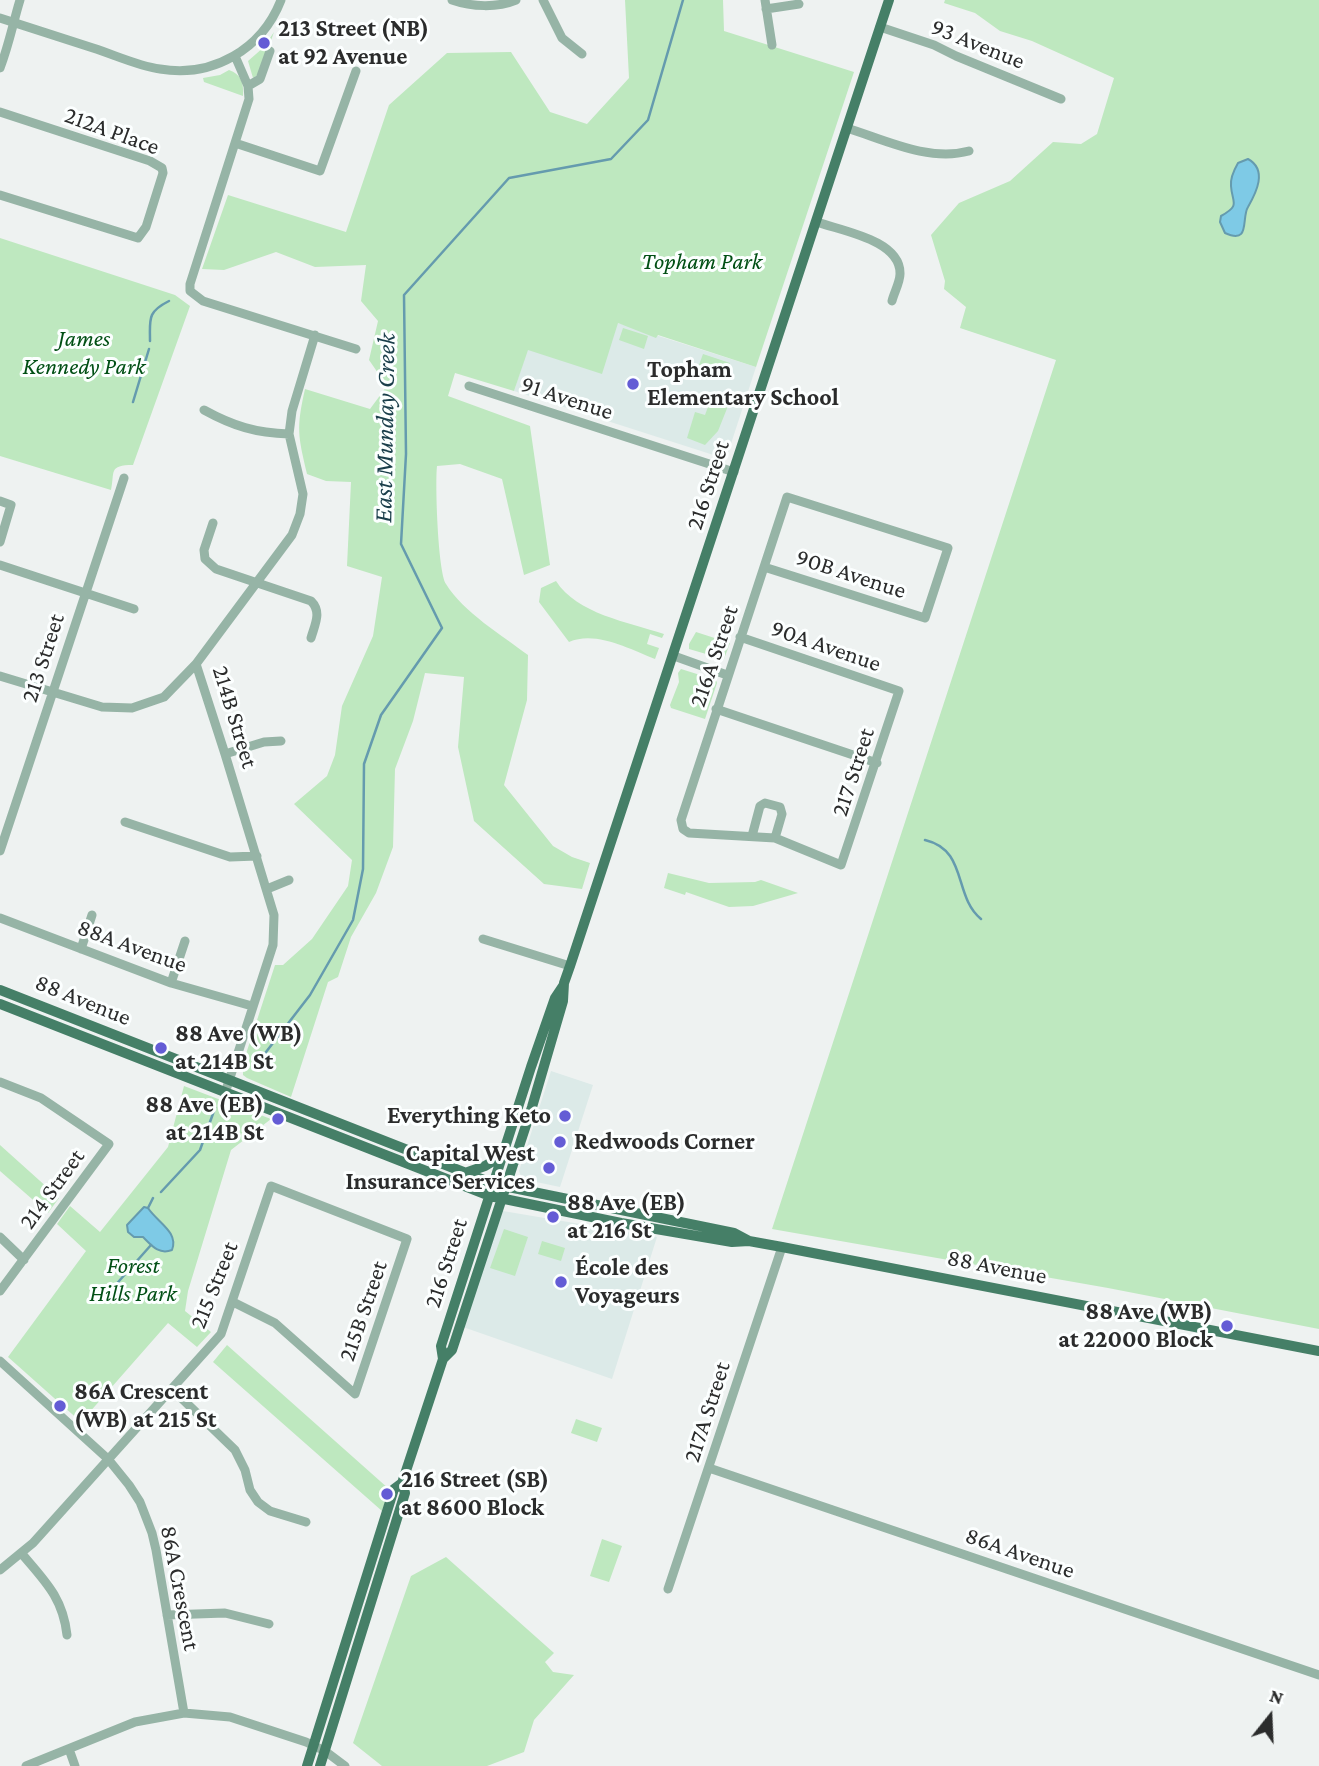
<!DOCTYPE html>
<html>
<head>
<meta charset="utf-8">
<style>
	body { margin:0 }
	#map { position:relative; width:1319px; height:1766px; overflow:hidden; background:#eef2f1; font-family:"Crimson Pro",serif }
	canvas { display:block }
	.north { position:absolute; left:1235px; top:1682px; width:70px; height:70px; -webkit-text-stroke:5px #fcffff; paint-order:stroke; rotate:18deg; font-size:19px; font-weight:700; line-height:28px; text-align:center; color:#2b2c2c }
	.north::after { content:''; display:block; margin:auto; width:24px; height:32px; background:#2b2c2c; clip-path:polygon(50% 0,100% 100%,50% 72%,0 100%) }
</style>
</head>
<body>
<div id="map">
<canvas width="1319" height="1766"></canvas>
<div class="north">N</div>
</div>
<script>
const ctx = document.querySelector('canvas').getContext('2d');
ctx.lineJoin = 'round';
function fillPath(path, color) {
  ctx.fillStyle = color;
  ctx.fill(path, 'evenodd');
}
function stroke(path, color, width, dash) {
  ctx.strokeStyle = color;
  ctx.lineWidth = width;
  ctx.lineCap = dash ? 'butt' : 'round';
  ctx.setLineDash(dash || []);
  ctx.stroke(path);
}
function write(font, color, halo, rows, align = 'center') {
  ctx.font = font + ' "Crimson Pro",serif';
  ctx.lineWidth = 6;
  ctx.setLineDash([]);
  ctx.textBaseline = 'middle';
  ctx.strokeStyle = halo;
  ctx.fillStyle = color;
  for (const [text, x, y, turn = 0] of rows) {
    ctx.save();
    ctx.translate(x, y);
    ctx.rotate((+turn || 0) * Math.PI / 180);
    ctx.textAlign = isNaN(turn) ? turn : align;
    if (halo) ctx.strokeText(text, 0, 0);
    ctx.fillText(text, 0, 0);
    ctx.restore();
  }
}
const built = new Path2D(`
	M618 323 756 367 726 459 514 391 527 350Z
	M551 1071 593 1085 560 1187 522 1179 519 1171Z
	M503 1211 657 1237 612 1379 463 1327Z`);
const green = new Path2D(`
	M625 0H723L724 31 854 72 756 367 658 335 656 338 618 323 602 374 528 350 514 391 455 373 448 396 530 426 550 565 524 575 502 479 460 464 437 466C435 484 438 571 446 584 463 612 503 636 528 655L527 700 504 785 553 846 572 857 590 863 582 889 544 884 474 821 458 747 464 677 425 673 413 721 395 769 393 847 376 893 351 937 338 977 328 982 291 1097 247 1078 243 1075V1063L275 965H283L312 939 348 886 352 860 294 804 327 776 335 755 342 706 373 636 382 577 347 566 351 482 326 481 307 474C298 435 296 429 305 389L370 409 387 386 369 360 378 321 361 301 366 265 315 267 276 252 224 270 202 269 228 195 346 232 389 105 447 53 511 52 550 112 587 124 629 78Z
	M945 0H1319V1329L1108 1288 772 1229 1056 360 960 328 966 307 944 289 945 281 931 235 959 203 1010 181 1053 142 1081 144 1097 134 1114 78 1032 41 1000 31 975 13 944 3Z
	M274 32 259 74 253 78 248 61 264 47Z
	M229 70C241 74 244 83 243 96L204 82 203 78 220 75Z
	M0 238 175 295 190 306 133 465C108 465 115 472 111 490L0 456Z
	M623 328 648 336 644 349 619 340Z
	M703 354 730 363 726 374 699 365Z
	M718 397 730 401 718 431 705 445 687 438 695 412 705 415 708 407Z
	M556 581C577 614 628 622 664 634L662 638 650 634 647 644 659 648 655 659C630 649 595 630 569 642L539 602 541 588Z
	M696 632 730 643 724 659 720 660 713 656 689 649V644Z
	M681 669 716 680 717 683 705 719 671 708 670 705 679 682 678 673Z
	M668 873 709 883 755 882 761 880 798 893 753 906 729 907 686 892 685 895 664 888Z
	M184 1086 271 1119 231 1150 188 1291 185 1311 211 1332 197 1347 168 1323 81 1422 8 1357 86 1251 57 1224 70 1206 100 1232 168 1147Z
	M0 1145 59 1198 48 1213 0 1171Z
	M504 1229 528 1237 515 1276 490 1268Z
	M542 1241 565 1248 561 1261 538 1254Z
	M227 1345 389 1489 382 1511 213 1362Z
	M576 1419 602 1428 597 1442 571 1433Z
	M602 1539 622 1546 609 1582 590 1576Z
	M446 1557 554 1653 545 1662 553 1672 574 1675 534 1720 524 1752 487 1766H382L353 1743 411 1576Z`);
const water = new Path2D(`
	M1248 159C1268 170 1256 193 1248 207 1241 218 1251 245 1225 233L1220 222 1221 216C1241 205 1232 203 1231 186 1230 178 1234 170 1238 163Z
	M144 1207 148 1208C157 1222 179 1232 172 1250 159 1255 152 1246 143 1237H134L128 1232 127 1225Z`);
const stream = new Path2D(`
	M150 341C150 319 147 312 169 301
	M133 402 149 349
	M925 840C968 850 953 896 981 919
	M256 1065 310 995 353 920 363 869 364 764 381 715 442 628 401 544 406 454 404 295 509 178 611 159 648 120 683 0
	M161 1192 200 1150 215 1108
	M148 1208 153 1198
	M104 1298 151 1245`);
const minor = new Path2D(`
	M452 0C472 7 497 8 516 0
	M543 0 562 38 582 54
	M765 0 772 45
	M766 9 799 4
	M0 18C31 28 62 38 93 48 115 55 138 66 160 69 213 78 262 49 281 0
	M880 27 934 45 956 56 1061 99
	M235 56 248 86 249 99 190 284V291L203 301 356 349
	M0 68C9 45 13 23 20 0
	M248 86 260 79 270 51
	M0 112 150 161 162 168 163 173 146 227 138 238 0 195
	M847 128C885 140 929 162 969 151
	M235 143 320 171 356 71
	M817 222C842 231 901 240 900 274 900 282 894 293 892 301
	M469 386 734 472
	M204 410C233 426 256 433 289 434
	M0 501 11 505 0 542
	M213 523 204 550 205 559 216 569 311 601C322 612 315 624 311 638
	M0 565 134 609
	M740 637 899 691 841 865 775 838 689 833 683 829 681 820 787 497 948 548 925 618 764 567
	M674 656 727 675
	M196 664 225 754 274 915 273 945 225 1093
	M0 676 102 707 132 708 164 697 196 664 292 535 300 514 303 494 289 434 292 411 315 335
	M716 709 877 763
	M225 754 264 742 281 741
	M125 822 230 857 257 856
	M752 836 760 806 765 803 780 807 782 814 775 838
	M0 851 124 478
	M267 889 289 880
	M0 918 171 983 252 1006
	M483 939 570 966
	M81 949 92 915
	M171 983 185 941
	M0 1082 41 1098 109 1144 0 1291
	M0 1237 24 1260
	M0 1361 108 1459 129 1485 140 1502 152 1533 156 1550 184 1713
	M172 1389 235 1450 245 1470 250 1490 258 1502 270 1511 306 1522
	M709 1468 1319 1675
	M22 1554C45 1581 63 1598 67 1635
	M0 1570 33 1543 221 1334 271 1186 407 1239 355 1394 275 1323 233 1302
	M668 1589 782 1247
	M167 1615 225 1613 269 1624
	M69 1749 75 1766
	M26 1766 135 1722 184 1713 230 1717 306 1742 325 1751 345 1766`);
const major = new Path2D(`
	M0 990 494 1184 734 1233 749 1241 782 1247 1319 1351
	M0 1004 490 1196 621 1223 732 1242 749 1241
	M465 1173 485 1166 503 1155
	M443 1359 441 1346 531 1067 555 998 563 986
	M307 1766 394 1489 402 1483
	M320 1766 405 1493 402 1483 443 1359 452 1350 532 1107 563 1001 564 983 570 966 889 0`);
const markers = [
	[264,43,7,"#645cd5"],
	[633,384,7,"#645cd5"],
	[161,1048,7,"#645cd5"],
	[565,1116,7,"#645cd5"],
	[278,1119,7,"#645cd5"],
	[560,1142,7,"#645cd5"],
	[549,1168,7,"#645cd5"],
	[553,1217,7,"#645cd5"],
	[561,1282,7,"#645cd5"],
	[1227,1326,7,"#645cd5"],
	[60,1406,7,"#645cd5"],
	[387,1494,7,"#645cd5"]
];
const poiNames = [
	["213 Street (NB)",278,29],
	["at 92 Avenue",278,57],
	["Topham",647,370],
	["Elementary School",647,398],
	["88 Ave (WB)",175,1034],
	["at 214B St",175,1062],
	["88 Ave (EB)",264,1105,"right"],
	["at 214B St",264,1133,"right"],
	["Everything Keto",551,1116,"right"],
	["Redwoods Corner",574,1142],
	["Capital West",535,1154,"right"],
	["Insurance Services",535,1182,"right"],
	["88 Ave (EB)",567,1203],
	["at 216 St",567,1231],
	["École des",575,1268],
	["Voyageurs",575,1296],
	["88 Ave (WB)",1213,1312,"right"],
	["at 22000 Block",1213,1340,"right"],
	["86A Crescent",74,1392],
	["(WB) at 215 St",74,1420],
	["216 Street (SB)",401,1480],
	["at 8600 Block",401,1508]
];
const streetNames = [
	["93 Avenue",978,44,22],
	["212A Place",112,131,20],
	["91 Avenue",567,398,18],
	["216 Street",708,485,-72],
	["90B Avenue",851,574,18],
	["90A Avenue",826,646,19],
	["216A Street",714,656,-71],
	["213 Street",43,658,-72],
	["214B Street",235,717,73],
	["217 Street",853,772,-72],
	["88A Avenue",132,946,20],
	["88 Avenue",83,1000,22],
	["214 Street",52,1189,-54],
	["216 Street",446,1263,-72],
	["88 Avenue",997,1267,11],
	["215 Street",214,1285,-68],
	["215B Street",363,1311,-71],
	["217A Street",707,1412,-72],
	["86A Avenue",1020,1553,19],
	["86A Crescent",180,1588,79]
];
const parkNames = [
	["Topham Park",702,262],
	["James",84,339],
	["Kennedy Park",84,367],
	["Forest",133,1266],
	["Hills Park",133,1294]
];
const waterNames = [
	["East Munday Creek",385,428,-89]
];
fillPath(built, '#dceae8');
fillPath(green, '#bee8bf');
fillPath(water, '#7ecae6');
stroke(water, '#659bae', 2);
stroke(stream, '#659bae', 2.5);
stroke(minor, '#96b4a6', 9);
stroke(major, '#457f67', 10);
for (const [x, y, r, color] of markers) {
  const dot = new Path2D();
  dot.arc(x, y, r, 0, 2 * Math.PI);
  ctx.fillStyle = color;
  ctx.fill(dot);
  stroke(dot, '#fcffff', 2.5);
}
write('bold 24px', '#2b2c2c', '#fcffff', poiNames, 'left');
write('24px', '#2b2c2c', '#fcffff', streetNames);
write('italic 24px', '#004f14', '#fcffff', parkNames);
write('italic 26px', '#1a3e4a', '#fcffff', waterNames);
</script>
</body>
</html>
